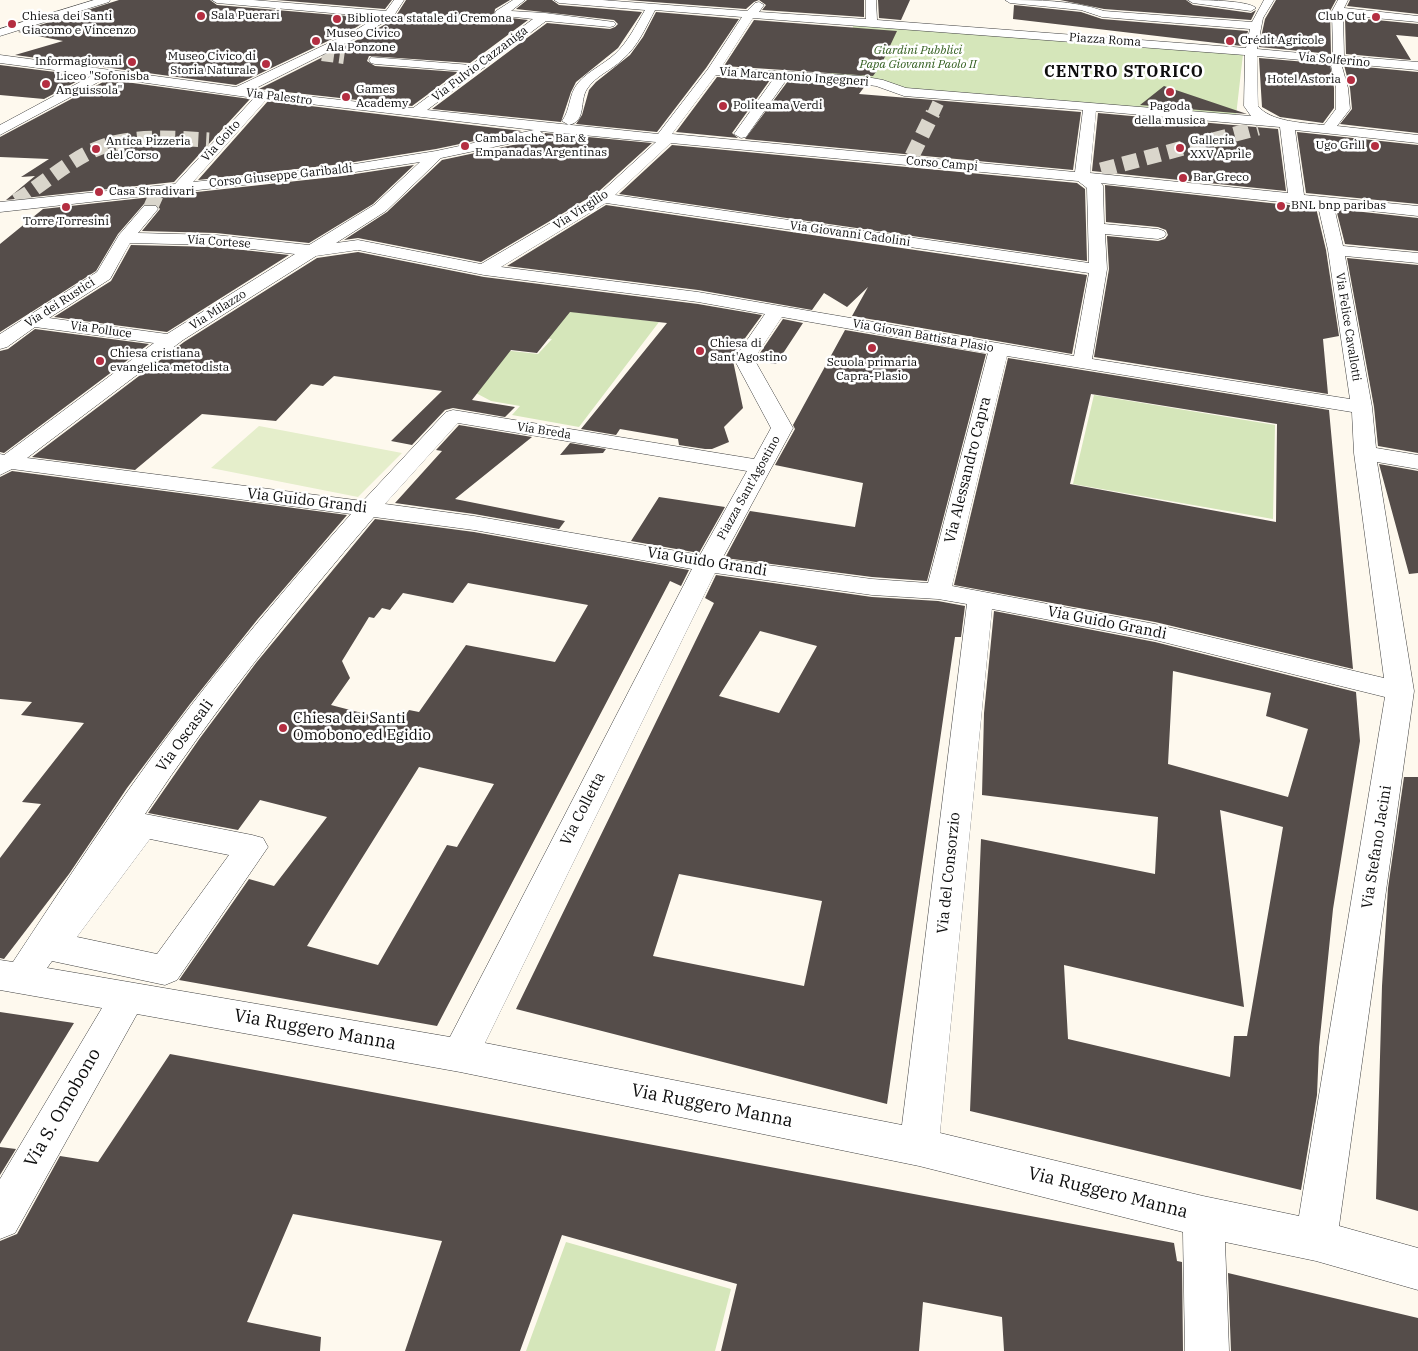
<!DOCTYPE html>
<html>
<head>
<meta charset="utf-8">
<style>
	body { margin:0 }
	canvas { display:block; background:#fef9ee }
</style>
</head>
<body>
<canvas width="1418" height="1351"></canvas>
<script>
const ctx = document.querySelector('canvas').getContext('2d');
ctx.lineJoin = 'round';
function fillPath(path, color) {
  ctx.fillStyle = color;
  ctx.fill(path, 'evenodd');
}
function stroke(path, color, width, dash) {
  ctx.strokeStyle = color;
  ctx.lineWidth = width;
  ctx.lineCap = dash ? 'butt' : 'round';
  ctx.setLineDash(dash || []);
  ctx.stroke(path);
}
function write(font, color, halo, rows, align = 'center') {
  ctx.font = font + ' "IBM Plex Serif",serif';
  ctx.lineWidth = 5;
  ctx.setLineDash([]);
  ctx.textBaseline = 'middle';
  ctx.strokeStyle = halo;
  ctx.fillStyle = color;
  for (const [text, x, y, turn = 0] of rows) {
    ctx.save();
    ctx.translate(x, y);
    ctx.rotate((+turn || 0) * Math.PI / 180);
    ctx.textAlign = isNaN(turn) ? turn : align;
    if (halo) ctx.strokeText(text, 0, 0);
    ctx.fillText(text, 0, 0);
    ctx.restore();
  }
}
const green = new Path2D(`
	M852 24 1243 54 1236 116 907 89 880 79 830 75 853 27Z
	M557 310 659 322 579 427 512 415 520 406 491 401 474 392 459 345 538 354 552 339 537 337Z
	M1094 395 1275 425 1273 519 1073 484Z
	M566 1242 731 1289 715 1351H526Z`);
const pitch = new Path2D(`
	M259 426 402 453 358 497 211 468Z`);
const building = new Path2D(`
	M119 0H210L217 5 371 18 355 28 236 85 15 55 63 41 18 32Z
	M276 0H392L385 9Z
	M406 0H510L495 9 494 16 528 20 470 63 369 56 367 61 375 66 458 72 412 106 259 89 365 36 394 19Z
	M527 0H552L559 5 642 12 618 48 576 82 571 92 561 122 432 109 547 23 610 29 615 27 618 24 614 20 516 9Z
	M627 0H864V17L762 10 766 5 759 0 754 2 746 9Z
	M878 0H910L901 20 879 18Z
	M1060 0H1186L1193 5 1251 13 1256 10 1251 20 1104 9Z
	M1276 0H1336L1330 11 1331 54 1259 47 1265 19Z
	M1350 0H1418V14L1347 6Z
	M1014 5 1081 12 1102 19 1248 31 1244 46H1242L1013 19Z
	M656 12 739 19 706 68 657 132 576 124 582 115 589 90 596 82 630 55 643 37Z
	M1345 17 1418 24V37L1396 35 1411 60 1346 54Z
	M754 20 897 31 881 65 873 76 724 66Z
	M1259 58 1330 64 1334 88V108L1323 123 1280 117 1262 107Z
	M0 65 87 76 44 99 0 95Z
	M1344 65 1418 72V133L1340 124 1352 109 1350 88Z
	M717 77 770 80 732 133 738 138 676 132Z
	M111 80 250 99 174 182 6 200 35 176 21 177 49 159 0 157V137L105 81Z
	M788 81 865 86 859 94 1081 112 1073 170 745 139Z
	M1164 86 1247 114 1140 105Z
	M268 101 522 131 436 149 342 164 198 180Z
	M1098 113 1278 129 1286 191 1092 171Z
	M1297 132 1418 145V204L1306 193Z
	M545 133 652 143 597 193 481 262 358 238 344 240 387 212 442 160 541 139Z
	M672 145 1077 183 1085 189 1087 261 619 194Z
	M414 165 373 204 309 243 216 233 142 231 160 209 156 204H144L118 234 96 271 0 332V244L43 209 342 176Z
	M1105 185 1316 208 1326 250 1339 336 1323 339 1328 394 1094 357 1109 269 1107 236 1158 241 1165 239 1168 235 1166 230 1158 227 1106 222Z
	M606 205 1087 275 1072 354 852 316 868 287 847 307 824 293 812 310 698 290 507 266Z
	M1336 209 1418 218V251L1345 244Z
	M131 245 216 247 289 255 167 332 54 317 111 281Z
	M358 252 484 277 698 304 762 315 732 356 743 408 724 427 729 442 712 449H705L679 445 678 439 620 429 616 435 581 429 667 323 570 312 537 353 511 350 472 400 515 407 505 417 453 408 445 410 412 445 391 441 442 391 334 376 323 386 311 384 276 421 202 414 135 470 32 457 184 342 317 258Z
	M1347 258 1418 265V453L1378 446 1374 407Z
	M783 319 803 323 776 364 757 361 756 359Z
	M35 329 149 344 4 453 0 452V351L8 349Z
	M845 330 986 354 927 581 872 577 725 558 750 511 855 527 863 483 775 465 795 429 793 425Z
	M1008 358 1329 410 1353 669 1155 622 954 585ZM1091 394 1277 424 1276 522 1070 484Z
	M459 425 532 437 455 499 565 521 559 529 474 514 395 503 442 451 436 450Z
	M570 443 606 449 603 453 560 455Z
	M1379 464 1418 471V573L1409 574Z
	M12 471 347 515 257 620 190 704 127 788 69 874 4 959 0 958V858L41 804 22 802 84 723 21 715 32 702 0 699V477Z
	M659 497 725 507 699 553 631 541Z
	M375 519 474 532 689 570 681 586 670 581 437 1026 179 980 249 879 274 886 327 817 260 800 238 830 148 813 200 738 256 663ZM468 583 588 605 555 662 466 645 419 712 409 710 400 723 331 705 350 678 342 661 369 617 374 618 382 608 390 610 403 593 453 603ZM419 767 494 784 457 847 447 845 378 965 307 946Z
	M716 575 872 597 938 601 965 606 961 637H955L887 1104 516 1009 714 603 705 598ZM760 631 817 646 779 713 719 696ZM679 874 822 901 804 986 653 956Z
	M994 611 1155 642 1356 692 1360 741 1333 909 1319 1047 1317 1095 1301 1190 970 1111 981 839 1155 874 1158 817 982 795 984 713ZM1173 671 1271 693 1266 716 1308 729 1288 797 1168 764ZM1220 810 1283 827 1247 1036H1234L1230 1077 1068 1039 1064 965 1244 1007Z
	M1404 777H1418V1211L1376 1199 1382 986 1388 888Z
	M0 1012 74 1023 0 1144Z
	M170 1054 1174 1243 1177 1261 1182 1262 1183 1351H1004L1002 1317 923 1302 919 1351H721L737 1284 562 1235 520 1351H405L442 1241 293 1214 247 1322 321 1337 320 1351H0V1241L17 1234 60 1156 98 1162Z
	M0 1147 16 1149 0 1175Z
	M1228 1273 1418 1318V1351H1231Z`);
const minorTunnelFar1 = new Path2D(`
	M322 55 344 58
	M933 114 940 99`);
const minorTunnel = new Path2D(`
	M912 156 933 113
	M1101 170 1258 128
	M16 201C42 185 66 163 94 150 128 134 172 138 209 140
	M150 209 157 193`);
const minor = new Path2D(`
	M94 0H110L109 2 0 36V29Z
	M212 0H253L386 11 394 0H404L393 17 364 34 252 90 413 108 463 71 375 64 371 63 369 60 371 57 471 65 533 19 496 15 495 13 496 11 513 0H525L511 11 545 13 614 22 616 24 614 26 610 27 546 21 427 110 658 134 708 69 742 17 655 10C646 27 638 46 623 59 612 70 595 76 587 89 579 101 587 121 569 125L562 121C571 109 568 95 578 83 588 71 603 65 615 54 628 42 636 25 645 10L559 3 554 0H602L747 11 755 3 759 2 764 5 759 12 866 19V0H876L877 20 1246 48 1250 29 1102 17 1081 10 1010 3 1005 0C1038 0 1072 0 1104 11L1252 22 1264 0H1274L1263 18 1257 49 1333 56 1332 11 1338 0H1348L1344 8 1418 16V22L1343 15 1344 56 1418 62V70L1341 63 1348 88 1350 109 1337 126 1418 135V143L1295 130 1304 195 1418 206V216L1334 207 1343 246 1418 253V263L1345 256 1372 407 1376 448 1418 455V469L1377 462 1414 691 1339 1226 1418 1248V1290L1316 1261 1225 1242 1229 1351H1185L1183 1232 919 1166 460 1072 137 1014 15 1233 0 1239V1179L102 1008 0 990V960L13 962C64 885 114 807 170 733 227 657 288 585 351 514L12 469 0 475V454L4 455 154 343 35 327 7 347 0 349V334L97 272 119 235 144 206H156L158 209 138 233 216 235 309 245 374 205 420 162 342 174 0 212V202L175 184 254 98 111 78 104 79 0 135V125L93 75 0 63V55L236 87 356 30 377 17 217 3ZM753 18 1245 55 1244 106 1251 116 906 88 883 80 861 76 721 68ZM1257 56 1335 63 1331 66 1336 88V109L1324 125C1305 123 1270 122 1258 106ZM716 75 774 78 734 134 741 138 746 137 787 79 861 84 876 86 904 96 1083 110 1075 172 672 134ZM267 99 534 130 436 151 342 166 193 182ZM1096 111 1280 127 1288 193 1090 173ZM540 131 656 142 598 195 481 264 358 240 336 243 386 211 441 158 541 137 543 134ZM671 143 1078 181 1087 188 1089 263 615 195ZM1101 183 1318 206 1328 250 1350 399 1092 359 1107 269 1105 234 1158 239 1164 237 1166 234 1164 231 1158 229 1104 224 1103 186ZM606 203 1089 273 1074 356 698 292 501 267ZM130 243 216 245 295 254 167 334 49 318 110 279ZM358 250 484 275 698 302 765 314 734 359 771 428 754 459 453 410 446 412 363 501 27 458 183 340 316 256ZM782 317 988 353 928 583 872 579 722 559 793 428 754 359ZM1007 356 1352 412 1354 453 1384 678 1155 624 952 586ZM458 423 747 471 700 555 474 516 385 504ZM374 517 474 530 692 569 450 1037 47 968 52 961 165 985 177 980 268 847 263 838 252 835 145 814C214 710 292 612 374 517ZM715 573 872 595 938 599 967 604 902 1125 485 1043ZM992 609 1155 640 1385 697 1299 1216 1203 1196 940 1133ZM150 839 229 855 157 954 77 937Z
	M1188 0C1202 0 1247 0 1256 8L1251 11 1193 3Z`);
const markers = [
	[201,16,5,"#b42e41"],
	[1376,17,5,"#b42e41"],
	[337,19,5,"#b42e41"],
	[12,24,5,"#b42e41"],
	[316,41,5,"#b42e41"],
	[1230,41,5,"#b42e41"],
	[132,62,5,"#b42e41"],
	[266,64,5,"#b42e41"],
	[1351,80,5,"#b42e41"],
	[46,84,5,"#b42e41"],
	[1170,92,5,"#b42e41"],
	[346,97,5,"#b42e41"],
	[723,106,5,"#b42e41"],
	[465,146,5,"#b42e41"],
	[1375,146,5,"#b42e41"],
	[1180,148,5,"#b42e41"],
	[96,149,5,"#b42e41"],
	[1183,178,5,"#b42e41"],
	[99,192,5,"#b42e41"],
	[1281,206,5,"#b42e41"],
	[66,207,5,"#b42e41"],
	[872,348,5,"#b42e41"],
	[700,351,5,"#b42e41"],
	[100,361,5,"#b42e41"],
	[283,728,5,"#b42e41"]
];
const farPoinames = [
	["Sala Puerari",211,16],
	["Chiesa dei Santi",22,17],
	["Giacomo e Vincenzo",22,31],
	["Club Cut",1366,17,"right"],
	["Biblioteca statale di Cremona",347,19],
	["Museo Civico",326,34],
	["Ala Ponzone",326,48],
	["Crédit Agricole",1240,41],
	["Museo Civico di",256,57,"right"],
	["Storia Naturale",256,71,"right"],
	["Informagiovani",122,62,"right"],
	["Liceo \"Sofonisba",56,77],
	["Anguissola\"",56,91],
	["Hotel Astoria",1341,80,"right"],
	["Games",356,90],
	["Academy",356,104],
	["Politeama Verdi",733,106],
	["Pagoda",1170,107,"center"],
	["della musica",1170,121,"center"],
	["Cambalache - Bar &",475,139],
	["Empanadas Argentinas",475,153],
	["Galleria",1190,141],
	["XXV Aprile",1190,155],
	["Antica Pizzeria",106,142],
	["del Corso",106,156],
	["Ugo Grill",1365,146,"right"],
	["Bar Greco",1193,178],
	["Casa Stradivari",109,192],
	["BNL bnp paribas",1291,206],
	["Torre Torresini",66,222,"center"],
	["Chiesa di",710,344],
	["Sant'Agostino",710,358],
	["Chiesa cristiana",110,354],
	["evangelica metodista",110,368],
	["Scuola primaria",872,363,"center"],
	["Capra-Plasio",872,377,"center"]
];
const farStreetnames = [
	["Piazza Roma",1105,40,4],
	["Via Solferino",1334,60,5],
	["Via Fulvio Cazzaniga",480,64,-37],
	["Via Marcantonio Ingegneri",794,77,4],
	["Via Palestro",279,97,7],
	["Via Goito",221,141,-48],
	["Corso Campi",942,164,5],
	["Corso Giuseppe Garibaldi",281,176,-6],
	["Via Virgilio",581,210,-33],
	["Via Giovanni Cadolini",850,234,8],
	["Via Cortese",219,242,4],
	["Via dei Rustici",60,303,-33],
	["Via Milazzo",218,310,-32],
	["Via Felice Cavallotti",1348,327,81],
	["Via Polluce",101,330,8],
	["Via Giovan Battista Plasio",923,336,10],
	["Via Breda",544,431,9],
	["Piazza Sant'Agostino",749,488,-61]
];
const farParknames = [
	["Giardini Pubblici",918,51],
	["Papa Giovanni Paolo II",918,65]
];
const streetNames = [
	["Via Alessandro Capra",968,470,-76],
	["Via Guido Grandi",307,501,7],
	["Via Guido Grandi",707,562,9],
	["Via Guido Grandi",1107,623,11],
	["Via Oscasali",185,736,-54],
	["Via Colletta",583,809,-63],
	["Via Stefano Jacini",1377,847,-81],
	["Via del Consorzio",949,873,-84]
];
const poiNames = [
	["Chiesa dei Santi",293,719],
	["Omobono ed Egidio",293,736]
];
const farDistrictnames = [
	["CENTRO STORICO",1124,72]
];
const nearStreetnames = [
	["Via Ruggero Manna",315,1030,10],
	["Via Ruggero Manna",712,1106,11],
	["Via S. Omobono",63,1108,-60],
	["Via Ruggero Manna",1108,1193,14]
];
fillPath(green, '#d5e6ba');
fillPath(pitch, '#e5eecb');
fillPath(building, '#554d4a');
stroke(minorTunnelFar1, '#dad6cc', 12, [12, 5.5]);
stroke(minorTunnel, '#dad6cc', 15, [15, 8]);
stroke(minor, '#404040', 1);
fillPath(minor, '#fff');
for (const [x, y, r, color] of markers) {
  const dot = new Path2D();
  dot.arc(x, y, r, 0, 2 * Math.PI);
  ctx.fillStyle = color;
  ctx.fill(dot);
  stroke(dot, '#fff', 2);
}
write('12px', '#0d0d0d', '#fff', farPoinames, 'left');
write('12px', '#0d0d0d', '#fff', farStreetnames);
write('italic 12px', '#356022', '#fff', farParknames);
write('15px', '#0d0d0d', '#fff', streetNames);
write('15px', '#0d0d0d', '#fff', poiNames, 'left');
ctx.letterSpacing = '1px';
write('bold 16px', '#0d0d0d', '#fff', farDistrictnames);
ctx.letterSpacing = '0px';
write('18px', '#0d0d0d', '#fff', nearStreetnames);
</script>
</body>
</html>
